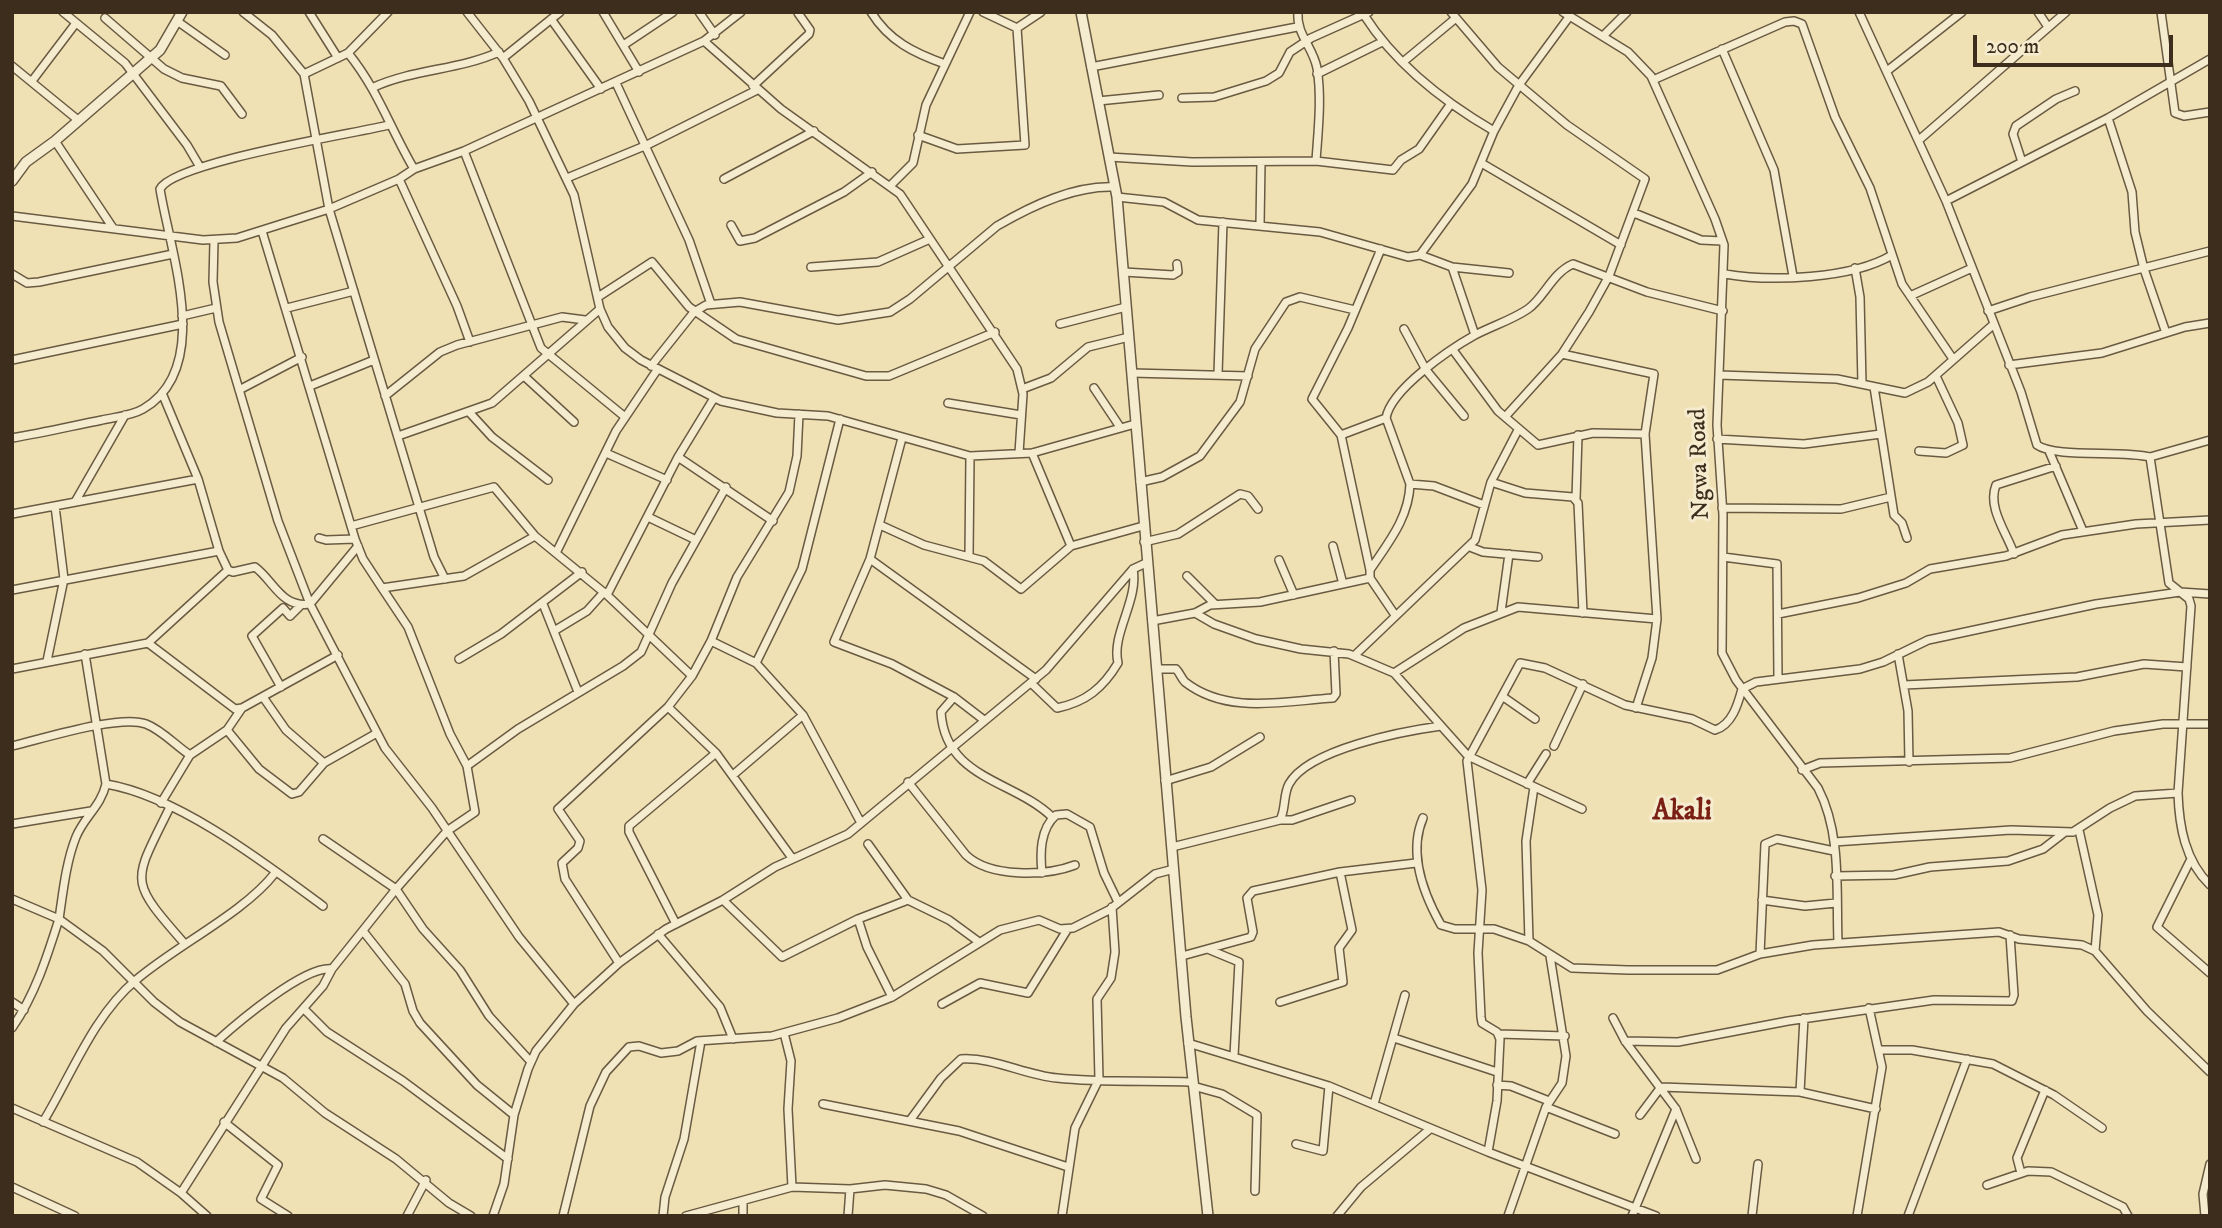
<!DOCTYPE html>
<html>
<head>
<meta charset="utf-8">
<style>
	body { margin:0 }
	#map { position:relative; width:2222px; height:1228px; overflow:hidden; background:#f0e1b5; font-family:"IM FELL DW Pica",serif }
	canvas { display:block }
	.frame { position:absolute; inset:0; border:14px solid #3c2d1c; pointer-events:none }
	.scale { position:absolute; left:1973px; top:35px; width:200px; height:32px; box-sizing:border-box; border:4px solid #3c2d1c; border-top:0; padding-left:9px; font-size:21px; line-height:24px; white-space:nowrap; color:#3c2d1c; -webkit-text-stroke:5px #f5eccf; paint-order:stroke }
</style>
</head>
<body>
<div id="map">
<canvas width="2222" height="1228"></canvas>
<div class="frame"></div>
<div class="scale">200 m</div>
</div>
<script>
const ctx = document.querySelector('canvas').getContext('2d');
ctx.lineJoin = 'round';
function stroke(path, color, width, dash) {
  ctx.strokeStyle = color;
  ctx.lineWidth = width;
  ctx.lineCap = dash ? 'butt' : 'round';
  ctx.setLineDash(dash || []);
  ctx.stroke(path);
}
function write(font, color, halo, rows, align = 'center') {
  ctx.font = font + ' "IM FELL DW Pica",serif';
  ctx.lineWidth = 6;
  ctx.setLineDash([]);
  ctx.textBaseline = 'middle';
  ctx.strokeStyle = halo;
  ctx.fillStyle = color;
  for (const [text, x, y, turn = 0] of rows) {
    ctx.save();
    ctx.translate(x, y);
    ctx.rotate((+turn || 0) * Math.PI / 180);
    ctx.textAlign = isNaN(turn) ? turn : align;
    if (halo) ctx.strokeText(text, 0, 0);
    ctx.fillText(text, 0, 0);
    ctx.restore();
  }
}
const minor = new Path2D(`
	M63 12 125 63 187 145 200 167
	M243 12 272 35 304 74 329 209 434 557 445 579
	M309 12 338 58
	M467 12 503 58 529 101 574 195 600 309 608 327 625 348 641 360 721 401 777 413 828 416 970 456 1032 453 1135 424
	M603 12 639 72
	M699 12 715 35
	M871 12C889 41 914 53 945 64
	M983 12 1017 28 1041 12
	M1298 12C1296 34 1313 47 1317 68 1322 98 1318 131 1316 161
	M1451 12 1498 67 1567 125 1645 179 1609 276 1589 312 1562 354 1505 417
	M1563 12 1628 52 1651 76 1715 219 1724 245 1717 425 1723 515 1722 653 1736 680 1818 788C1842 834 1836 891 1838 942
	M1859 12 1946 201 2021 392 2037 445C2055 458 2122 450 2150 457L2169 583 2189 599 2191 606 2178 793C2179 826 2185 861 2210 885
	M2038 12 2048 27
	M2161 12 2175 113 2184 116 2210 112
	M1364 15C1396 65 1444 102 1494 131
	M105 18 164 69 182 78 221 86 242 114
	M551 19 601 89
	M177 21 225 55
	M1603 36 1627 12
	M704 41 781 109 900 194 1017 369 1023 394 1019 453
	M625 44 673 12
	M1722 49 1774 170 1793 276
	M348 53C378 90 390 128 414 169
	M503 58 560 12
	M1403 62 1456 18
	M12 66 78 120
	M1091 67 1297 27
	M1887 71 1962 12
	M304 74 348 53 388 12
	M1317 74 1382 42
	M1653 80 1785 22 1794 21 1802 24 1835 117 1870 188 1902 284 1953 359
	M32 81 76 23
	M616 83 689 240 711 304
	M753 86 809 34 810 30 798 13
	M374 87C414 69 459 70 499 52
	M1182 98 1214 97 1266 81 1279 73 1290 52 1311 38 1369 12
	M1098 101 1159 95
	M2108 118 2132 192 2135 232 2144 269 2166 333
	M918 135 957 149 1025 145 1017 28
	M1919 140 2066 12
	M55 141 113 228
	M464 151 541 348 625 417
	M1109 157 1192 162 1316 161 1393 170 1401 160 1419 149 1450 105
	M2022 162 2013 134 2016 126 2056 99 2075 91
	M1483 164 1621 245
	M567 178 647 145 757 90
	M399 179 457 306 470 342
	M724 179 814 131
	M891 185 913 163 926 105 970 12
	M1117 197 1164 202 1198 220 1320 232 1408 257 1420 255 1452 267 1509 273
	M1946 201 2108 118 2210 59
	M1634 213 1701 240 1722 241
	M12 216 203 240 237 238 329 209 399 179 414 169 464 151 704 41 741 12
	M731 225 740 241 755 238 844 192 872 172
	M1260 225 1261 162
	M262 231 355 539 363 559 382 588 464 576 535 536
	M214 241 213 282 219 322 278 521 310 604 385 748 432 808 519 937 574 1004
	M1420 255 1472 184 1494 131 1519 85 1569 17
	M811 267 878 262 930 239
	M1452 267 1475 335
	M1855 268 1860 297 1862 384
	M1124 272 1173 275 1178 272 1177 264
	M12 274 27 283 39 282 173 254
	M1725 274C1770 282 1852 279 1892 255
	M1910 296 1972 268
	M598 297 652 262 689 307 736 339 866 376H889L995 332
	M287 308 354 291
	M1988 311 2030 297 2210 251
	M182 316 216 308
	M1060 324 1126 307
	M1404 329 1426 370 1464 416
	M1453 350 1498 411 1538 445 1593 433 1645 434
	M1562 354 1654 374 1645 434 1657 619 1652 658 1636 708
	M12 360 183 324
	M2009 365 2102 353 2185 327 2210 323
	M651 366 694 312 706 305 740 302 838 320 890 312 910 299 997 226C1031 206 1074 185 1115 187
	M1132 373 1248 376
	M1218 374 1223 222
	M1719 375 1837 379 1905 393 1928 382 1994 324
	M524 376 574 422
	M310 386 374 360
	M1874 387 1894 515 1902 523 1907 538
	M1094 388 1120 427
	M1022 389 1051 378 1088 347 1129 337
	M239 390 302 357
	M162 393 198 479 219 551
	M385 396 440 352 457 345 562 317 585 320
	M948 403 1021 415
	M470 413 492 437 548 480
	M1341 435 1386 418
	M398 436 492 403 600 309
	M12 438C42 433 72 426 102 420 115 417 131 416 143 409 214 368 170 252 160 189 174 162 352 134 389 125
	M902 438 870 559 834 642 892 664 954 697 984 720
	M1717 439 1804 444 1881 434
	M1919 451 1946 453 1963 445 1958 423 1936 376
	M2049 451 2083 531
	M606 453 667 480
	M1032 453 1071 546
	M678 457 773 521
	M2150 457 2210 440
	M1140 482 1162 477 1200 456 1240 402 1255 349 1286 302 1300 297 1355 310
	M1491 482 1525 493 1573 497 1578 503 1583 613
	M1410 484 1434 486 1484 505
	M1576 499 1578 435
	M75 502 125 415
	M1722 508 1841 509 1891 497
	M12 514 198 479
	M648 517 696 540
	M880 525 924 545 984 561 1021 589 1071 546 1143 526
	M351 526 494 487 535 536 607 595 692 676
	M319 538 326 540 355 539
	M1144 542 1178 534 1240 494 1248 496 1258 509
	M1333 546 1343 584
	M1470 547 1483 552 1538 557
	M557 551 616 431 657 370
	M2014 554C2007 533 1987 508 1996 485L2056 466
	M969 556 970 456
	M1723 557 1777 564 1778 678
	M870 559 1036 679
	M1279 560 1294 595
	M1370 570 1341 435 1312 399 1348 328 1381 249
	M1187 576 1215 604
	M12 590 219 551 228 570
	M607 595 678 457 714 398
	M543 604 578 692
	M1501 612 1509 554
	M1195 613 1214 624 1256 639 1301 649 1349 654 1394 673 1468 756 1582 809
	M1778 614 1858 598 1906 583 1930 569 2006 556 2062 535 2136 524 2210 520
	M1395 615 1370 578V570C1388 543 1409 518 1410 484L1386 418C1391 389 1450 349 1475 335 1492 326 1512 320 1528 309 1544 298 1552 273 1573 264L1647 292 1723 311
	M1152 621 1195 613 1210 605 1260 602 1370 578
	M554 631 587 611 604 592
	M711 641 756 663 803 715 861 823
	M148 643 228 570 233 572 255 567C274 581 281 608 310 604L358 546
	M85 654 106 784C101 806 84 817 76 837 66 862 63 892 59 919L103 951 154 1002 180 1022 283 1078 325 1113 396 1159 449 1203 471 1216
	M1898 654 1908 711 1909 762
	M1354 656 1475 540 1491 482 1518 430
	M459 659 501 634 582 572
	M47 661 64 579 55 506
	M756 663 802 569 840 419
	M12 669 148 643 235 709 242 708 338 655
	M1157 669H1176C1180 673 1181 678 1185 682 1227 715 1284 701 1333 698L1336 694 1334 651
	M1394 673 1464 628 1518 607 1657 619
	M1031 683 1057 708C1086 702 1103 688 1118 663 1111 634 1139 600 1133 569
	M1904 685 2077 677 2144 664 2187 667
	M281 687 252 636 283 608 290 616 301 605
	M1502 696 1535 719
	M263 697 286 730 324 763
	M954 697 941 712C945 779 1014 780 1052 817
	M668 707 716 753 792 858
	M227 730 259 769 292 794 299 792 324 763 377 733
	M12 746C42 739 120 714 146 724 162 730 176 746 190 755
	M1554 746 1583 684
	M467 766 518 729 623 666 641 652 672 583 726 487
	M1802 770 1820 763 2010 758 2114 731 2163 724H2210
	M733 775 803 715
	M1165 781 1211 767 1260 737
	M908 782 966 855C990 878 1046 876 1075 865
	M106 784C178 796 265 863 323 906
	M1527 784 1546 754
	M161 803 190 755 227 730 242 708
	M170 807C133 883 127 878 184 943
	M1423 818C1408 853 1423 893 1441 925L1455 929H1494L1529 941 1572 968 1628 970H1717L1760 954 1813 945 1999 932 2019 939 2082 945 2095 951 2147 1011 2210 1072
	M1280 820C1286 809 1283 795 1289 784 1308 749 1404 731 1441 726
	M12 824 91 811
	M2079 830 2098 915 2095 951
	M323 839 396 889 423 929 460 970 489 1016 531 1062
	M1834 842 2011 830 2073 832 2110 808 2135 796 2178 793
	M868 844 908 900
	M1172 847 1280 820H1292L1351 800
	M2191 859 2157 927 2210 973
	M1042 873C1040 853 1040 829 1056 815L1067 814 1090 827 1104 873 1118 902
	M1835 876 1894 875 1930 867 2008 861 2043 849 2065 832
	M12 899 59 919C47 957 35 995 12 1028
	M723 900 782 957 858 919 908 900 949 920 979 942
	M1762 900 1805 906 1836 903
	M858 919 867 947 892 997
	M676 924 629 832V826L716 753
	M363 931 405 984 413 1011 420 1023 477 1085 514 1115
	M658 934 720 1007 733 1039
	M1529 941 1526 841 1534 787
	M1210 950 1239 962 1234 1056
	M1760 954 1765 844 1777 839 1834 851
	M1182 956 1251 937 1253 932 1247 898 1253 891 1340 872 1416 863
	M619 963 565 879 562 863 578 848 580 841 558 809 668 707 692 676 711 641 737 577 789 492 797 456 799 414
	M12 1002 24 1010
	M1280 1002 1343 982 1339 948 1352 930 1340 872
	M942 1004 980 983 1028 993 1067 930
	M304 1009 327 1032 403 1081 508 1159
	M1613 1018 1625 1041 1676 1109 1696 1159
	M784 1033 791 1061 788 1109 792 1187
	M1499 1034 1565 1036
	M1394 1038 1497 1072
	M1625 1041 1678 1042 1788 1021 1934 1000 2012 1001 2014 995 2010 935
	M216 1042C237 1023 305 965 332 969
	M1188 1043 1329 1086 1488 1152 1656 1216
	M1880 1050H1912L1993 1064 2054 1095 2102 1128
	M1497 1085 1511 1086 1549 1101
	M1193 1086 1222 1094 1257 1115 1255 1191
	M1800 1092 1804 1018
	M823 1104 959 1131 1068 1167
	M1374 1104 1405 995
	M1546 1107 1615 1134
	M12 1108 137 1162 181 1193 207 1216
	M1640 1115 1661 1087 1800 1092 1876 1109
	M911 1119 941 1078 961 1059C994 1057 1024 1075 1057 1078 1101 1083 1148 1080 1193 1082
	M43 1122C71 1076 93 1016 136 980 177 945 244 913 275 873
	M224 1122 278 1165 261 1199 288 1216
	M1296 1144 1323 1151 1329 1086
	M1488 1152 1497 1101 1500 1039 1497 1032 1482 1023 1481 1017 1478 953 1482 890 1467 761 1520 663 1545 668 1625 705 1692 719 1715 730C1732 725 1738 704 1742 689L1756 682 1860 669 1883 662 1928 640 2096 604 2180 592 2210 594
	M2021 1173 2017 1158 2045 1090
	M1987 1185 2028 1171 2051 1172 2123 1207 2128 1216
	M12 1187 75 1216
	M181 1193 286 1028 323 986 332 969 396 889 447 831 475 812 467 766 450 734 408 627 382 588
	M743 1203V1216
	M407 1216 426 1180
	M493 1216 504 1184 514 1115 528 1069 536 1051 574 1004 619 963 666 929 723 900 775 867 848 834 1046 670 1133 569 1146 563
	M563 1216 590 1106 606 1072 629 1047 639 1046 661 1053 678 1051 697 1041 772 1036 838 1018 892 997 1000 930 1039 920 1060 929 1073 928 1109 910 1155 874 1174 869
	M663 1216 665 1197 684 1139 701 1041
	M686 1216 792 1187 850 1189 885 1185 926 1189 946 1195 983 1216
	M848 1216 850 1189
	M1062 1216 1075 1128 1099 1079 1097 999 1111 978 1115 952 1112 907
	M1337 1216 1361 1187 1430 1129
	M1508 1216 1546 1107 1562 1083 1566 1056 1550 956
	M1632 1216 1676 1109
	M1752 1216 1758 1164
	M1857 1216 1882 1067 1869 1008
	M1908 1216 1967 1059
	M2205 1216 2203 1194 2210 1164`);
const tertiary = new Path2D(`
	M1081 12 1117 197 1186 1017 1208 1216
	M12 181 26 162 55 141 160 50 182 12`);
const streetNames = [
	["Ngwa Road",1701,464,-92]
];
const quarterNames = [
	["Akali",1682,813]
];
stroke(minor, '#695a42', 10);
stroke(tertiary, '#695a42', 12);
stroke(minor, '#f5eccf', 7);
stroke(tertiary, '#f5eccf', 9);
write('24px', '#3c2d1c', '#f5eccf', streetNames);
write('bold 28px', '#7a1f14', '#f5eccf', quarterNames);
</script>
</body>
</html>
